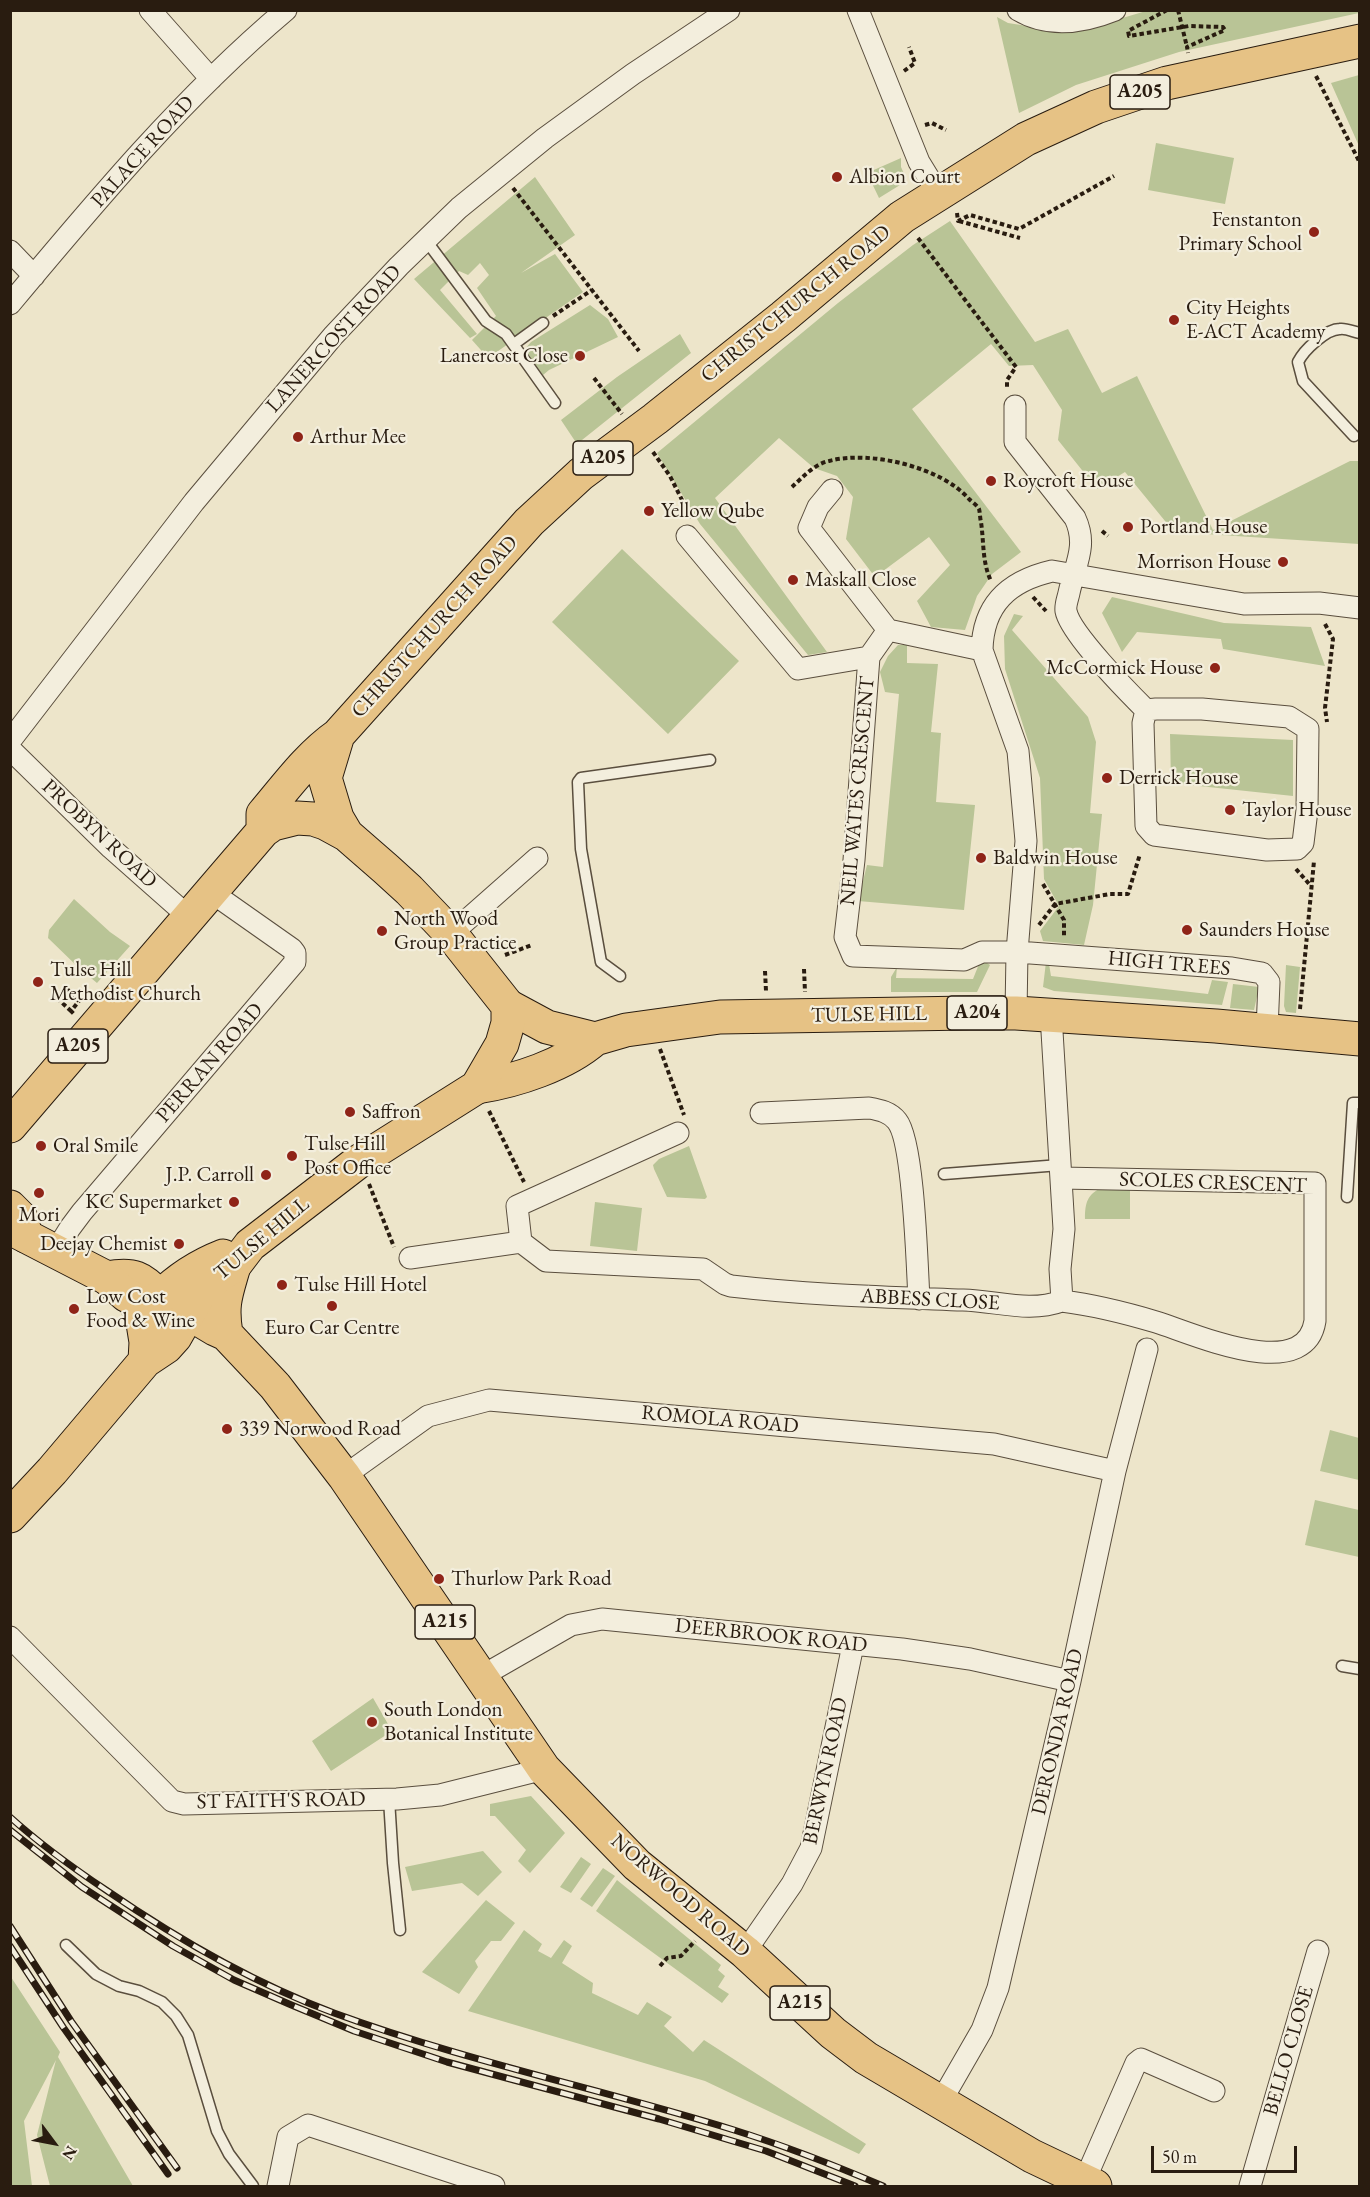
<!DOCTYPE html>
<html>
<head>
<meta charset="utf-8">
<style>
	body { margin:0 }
	#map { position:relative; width:1370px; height:2197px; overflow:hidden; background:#ede5ca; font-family:"EB Garamond",serif }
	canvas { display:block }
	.frame { position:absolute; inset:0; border:12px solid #291c10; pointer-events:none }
	.north { position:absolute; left:24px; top:2113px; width:60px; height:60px; -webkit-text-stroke:4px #f3eedd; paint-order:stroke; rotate:122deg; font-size:16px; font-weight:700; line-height:24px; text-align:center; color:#291c10 }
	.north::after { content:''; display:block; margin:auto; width:21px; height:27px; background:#291c10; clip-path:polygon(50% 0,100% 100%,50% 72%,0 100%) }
	.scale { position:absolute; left:1151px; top:2146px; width:146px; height:27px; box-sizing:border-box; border:3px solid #291c10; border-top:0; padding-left:8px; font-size:18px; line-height:21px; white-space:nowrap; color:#291c10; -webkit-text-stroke:4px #f3eedd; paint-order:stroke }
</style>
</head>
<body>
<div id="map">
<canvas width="1370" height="2197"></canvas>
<div class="frame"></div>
<div class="north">N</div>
<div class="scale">50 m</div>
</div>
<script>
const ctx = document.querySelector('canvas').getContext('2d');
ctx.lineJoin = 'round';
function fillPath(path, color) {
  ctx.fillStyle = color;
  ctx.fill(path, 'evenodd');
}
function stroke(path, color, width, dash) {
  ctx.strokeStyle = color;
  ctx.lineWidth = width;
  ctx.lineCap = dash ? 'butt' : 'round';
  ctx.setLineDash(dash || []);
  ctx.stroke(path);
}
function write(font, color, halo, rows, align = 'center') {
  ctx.font = font + ' "EB Garamond",serif';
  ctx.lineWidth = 4.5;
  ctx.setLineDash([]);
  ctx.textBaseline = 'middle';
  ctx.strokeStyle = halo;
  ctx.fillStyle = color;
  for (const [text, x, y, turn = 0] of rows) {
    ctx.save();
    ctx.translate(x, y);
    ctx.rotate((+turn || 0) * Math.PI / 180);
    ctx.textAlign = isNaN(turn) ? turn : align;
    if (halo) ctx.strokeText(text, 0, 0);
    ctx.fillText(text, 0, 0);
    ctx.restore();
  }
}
const green = new Path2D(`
	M1146 11H1360L1359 13 1179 52 1076 85 1019 113 997 17 1008 23 1072 33Z
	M1359 75H1360L1359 146 1331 83Z
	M1156 143 1234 158 1225 204 1148 190Z
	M901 158V167L905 176 900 185 879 198 867 173Z
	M535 177 575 235 521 273 555 254 583 292 488 358 472 340 496 316 477 288 489 275 480 263 468 275 459 271 440 290 477 334 470 338 414 279Z
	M950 221 1035 342 1068 329 1102 393 1137 376 1213 530 1350 461H1359V544L1174 532 1125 472 1097 489 1058 440 1062 410 1033 365 1009 366 991 344 912 409 1021 552 992 574 977 596 965 630 931 627 917 601 950 565 929 537 875 577 846 539 853 497 837 476 814 468 779 438 715 498 827 652 808 655 700 524 657 453 838 303 913 245Z
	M590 305 608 319 618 337 549 370 543 375 524 350 531 342Z
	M680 334 691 353 577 444 561 420 617 377Z
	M622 549 739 661 668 734 552 622Z
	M1112 597 1224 623 1311 627 1325 666 1223 649 1221 639 1137 632 1122 652 1102 613Z
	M1014 614 1023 616 1012 630 1088 717 1096 742 1090 813 1102 814 1093 905 1084 945 1043 941 1040 931 1059 906 1044 879 1040 778 1005 669 1004 636Z
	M898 645H907V663L938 664 931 732 941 733 936 802 975 805 964 910 858 901 867 865 883 867 899 694 885 692 880 672 888 656Z
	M1170 734 1293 740V796L1171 783Z
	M74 899 110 932 130 946 97 983 80 969 48 938 49 930Z
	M981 959 990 965 977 992H891V977L897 967 896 978 973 979Z
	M1046 962 1049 964 1051 976 1208 994 1212 980 1228 982 1222 1005 1054 991 1043 987Z
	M1286 965 1300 967 1296 1013 1286 1012 1284 1006Z
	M1233 984 1259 987 1254 1010 1230 1008Z
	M689 1146 707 1197 705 1199 667 1197 654 1169 653 1165 659 1159Z
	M1103 1187H1130V1219H1085C1085 1203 1087 1194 1103 1187Z
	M595 1202 642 1208 637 1251 590 1246Z
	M1330 1430 1359 1438V1480L1320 1471Z
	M1315 1500 1359 1510V1557L1305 1545Z
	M373 1698 392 1731 331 1771 312 1741Z
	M531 1796 565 1833 530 1873 518 1861 526 1850 495 1816H490V1804Z
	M483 1851 502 1872 478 1896 462 1883 412 1891 405 1867Z
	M581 1857 591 1864 571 1893 560 1887Z
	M603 1868 615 1876 592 1907 580 1899Z
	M617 1880 721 1965 718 1970 725 1976 718 1987 729 1994 722 2003 596 1911Z
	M486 1900 515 1923 501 1941H491L475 1961 478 1967 459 1994 422 1972Z
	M524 1930 542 1944 538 1951 551 1958 564 1940 572 1946 562 1963 593 1983 592 1993 638 2015 647 2002 672 2017 664 2026 693 2052 704 2040 866 2144 859 2154 705 2081 468 2011Z
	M11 1977 60 2052 58 2057 133 2186H50L37 2135 56 2060 24 2121 32 2186H11Z`);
const path = new Path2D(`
	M1167 10 1128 31 1129 36 1189 26 1223 27 1225 30 1187 47 1188 53
	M1178 10 1187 47
	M904 71 915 63 909 47
	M1316 76 1360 163
	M925 125 932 123 946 130
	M513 188 639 351
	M957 213 958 221 970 215 1019 229 1114 176
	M959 221 1020 238
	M918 238 1016 367 1007 380V389
	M553 316 592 290
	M594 378 622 414
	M653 452 670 476 691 518
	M792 487C802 478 814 464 829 461 870 450 941 467 969 499 972 502 977 505 979 509 980 512 980 519 981 522 984 542 982 562 991 581
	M1102 531 1108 536
	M1033 597 1046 611
	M1325 624 1333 639 1325 708 1327 722
	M1296 869 1311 886
	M1043 884 1064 920V937
	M1039 925 1055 904 1110 894H1128L1140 854
	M505 955 532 945
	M804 969 805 992
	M765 971 766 991
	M66 988 79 1001 71 1011 75 1015
	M57 998 71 1011
	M1300 1009 1314 861
	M660 1049 684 1115
	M489 1111 524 1182
	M369 1184 394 1247
	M660 1966 667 1958 681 1956 695 1941`);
const lane = new Path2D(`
	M425 239 486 321 506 334 555 403
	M514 344 543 323
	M1354 436 1303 381 1298 362C1304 350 1326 329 1340 329 1346 328 1354 332 1360 333
	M620 976 601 962 581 849 578 782 581 778 710 760
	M944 1174 1060 1165
	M1347 1197 1353 1103H1360
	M1342 1666 1360 1669
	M389 1799 393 1863 400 1930
	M66 1945 96 1974 119 1986 139 1991 162 2002 176 2016 188 2035 217 2131 229 2154 253 2186`);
const street = new Path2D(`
	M150 10 211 79
	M858 10 919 162 938 193
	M1018 10C1048 28 1083 23 1115 10
	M10 251 34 276
	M10 304C96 201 183 97 286 10
	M1015 406V442L1075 518C1088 546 1075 564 1069 593 1068 598 1065 605 1066 611 1070 633 1128 692 1146 710
	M832 490 818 507 809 528 888 630 982 650
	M687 536 798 669 869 657
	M888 630 869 657 854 860 845 937 853 956 964 960 982 952H1017L1232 968 1262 973 1269 982 1267 1030
	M1156 709H1202L1289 717 1308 729 1307 810 1303 843 1297 849 1267 850 1154 835 1146 826 1143 723 1146 710Z
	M10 741 194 502 333 336 399 266 459 208 545 138 633 74 729 10
	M10 749 111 848 189 917
	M451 934 537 858
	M1016 1013 1017 952 1026 841 1018 751 982 650C983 604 1009 581 1052 571L1244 604 1319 603 1360 608
	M761 1113 869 1108C880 1110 890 1112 897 1121 914 1142 917 1266 919 1299
	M1061 1178 1315 1183V1321C1305 1385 1192 1333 1156 1322 1126 1313 1094 1305 1062 1301
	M521 1242 546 1261 703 1269 725 1284 731 1286C809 1295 886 1297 963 1300 998 1301 1029 1313 1062 1301L1060 1269 1064 1229 1051 1015
	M521 1242 517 1206 678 1133
	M55 1252 70 1228 82 1212 295 962V953L292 949 211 892
	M410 1258 521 1242
	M344 1476 428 1416 489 1400 994 1444 1115 1471
	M10 1637 172 1801 184 1804 397 1799 440 1795 544 1769
	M482 1676 571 1625 602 1619 902 1649 970 1659 1070 1681
	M745 1952 792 1884 811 1848 853 1645
	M940 2103 982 2030 998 1988 1070 1681 1115 1471 1147 1349
	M1084 2182 1136 2063 1141 2059 1214 2091
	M278 2186 288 2137 308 2125 494 2186
	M1250 2186 1318 1951`);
const primary = new Path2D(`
	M508 1006 547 1027 595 1039 626 1030 720 1017 969 1013H1016L1216 1026 1360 1039
	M477 1087C516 1081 565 1065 595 1039
	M10 1207 21 1218 26 1236
	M107 1278C133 1273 142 1277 160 1297
	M165 1299 215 1329 226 1334 275 1386 344 1476 544 1769 637 1865 745 1952 833 2033 866 2058 1032 2156 1095 2186
	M226 1334C221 1304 226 1294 234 1266`);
const highway = new Path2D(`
	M338 735 325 778 337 818 347 835
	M263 831V814C286 787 308 756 338 735L529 522 581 474 655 419 783 317 902 217 1026 139 1096 107 1167 83 1360 41
	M10 1126 263 831 273 824 297 818 313 819 325 823 347 835 386 869 409 890 451 934 508 1006V1023L502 1044 477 1087 358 1162 250 1245 234 1266 219 1275 199 1295 175 1337 166 1347 145 1361 52 1471 10 1516
	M10 1228 107 1278 126 1295 134 1299 142 1317 146 1342 145 1361
	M160 1297C178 1279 200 1265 223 1256`);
const rail = new Path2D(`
	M10 1817C40 1844 73 1868 106 1890 176 1938 253 1983 334 2013 465 2061 601 2089 734 2130 785 2146 834 2165 883 2186
	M10 1830 82 1887 173 1946 234 1980 289 2004 354 2031 447 2062 659 2119 766 2151 855 2186
	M10 1926 71 2021 177 2168
	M10 1946 63 2027 168 2174`);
const markers = [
	[837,177,6,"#8f2418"],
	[1314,232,6,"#8f2418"],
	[1174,320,6,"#8f2418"],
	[580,356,6,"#8f2418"],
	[298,437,6,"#8f2418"],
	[991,481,6,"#8f2418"],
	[649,511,6,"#8f2418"],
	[1128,527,6,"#8f2418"],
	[1283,562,6,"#8f2418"],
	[793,580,6,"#8f2418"],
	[1215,668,6,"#8f2418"],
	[1107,778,6,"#8f2418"],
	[1230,810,6,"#8f2418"],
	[981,858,6,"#8f2418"],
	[1187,930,6,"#8f2418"],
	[382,931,6,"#8f2418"],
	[38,982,6,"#8f2418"],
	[350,1112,6,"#8f2418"],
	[41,1146,6,"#8f2418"],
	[292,1156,6,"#8f2418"],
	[266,1175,6,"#8f2418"],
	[39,1193,6,"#8f2418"],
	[234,1202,6,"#8f2418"],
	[179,1244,6,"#8f2418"],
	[282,1285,6,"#8f2418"],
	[332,1306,6,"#8f2418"],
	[74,1309,6,"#8f2418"],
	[227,1429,6,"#8f2418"],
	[439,1579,6,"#8f2418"],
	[372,1722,6,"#8f2418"]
];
const shields = [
	[1140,92,60],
	[603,458,60],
	[977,1013,60],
	[78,1046,60],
	[445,1622,60],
	[800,2003,60]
];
const shieldNames = [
	["A205",1140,92],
	["A205",603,458],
	["A204",977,1013],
	["A205",78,1046],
	["A215",445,1622],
	["A215",800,2003]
];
const streetNames = [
	["PALACE ROAD",143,152,-48],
	["CHRISTCHURCH ROAD",796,304,-39],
	["LANERCOST ROAD",334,339,-48],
	["CHRISTCHURCH ROAD",435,627,-48],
	["NEIL WATES CRESCENT",858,791,-85],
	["PROBYN ROAD",99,834,43],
	["HIGH TREES",1169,964,5],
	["TULSE HILL",869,1015,-1],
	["PERRAN ROAD",210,1063,-49],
	["SCOLES CRESCENT",1213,1183,2],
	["TULSE HILL",262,1239,-40],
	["ABBESS CLOSE",930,1300,3],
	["ROMOLA ROAD",720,1420,5],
	["DEERBROOK ROAD",771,1636,6],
	["DERONDA ROAD",1058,1732,-77],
	["BERWYN ROAD",826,1771,-78],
	["ST FAITH'S ROAD",281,1801,-1],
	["NORWOOD ROAD",680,1896,41],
	["BELLO CLOSE",1289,2051,-74]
];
const poiNames = [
	["Albion Court",849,177],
	["Fenstanton",1302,220,"right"],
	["Primary School",1302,244,"right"],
	["City Heights",1186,308],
	["E-ACT Academy",1186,332],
	["Lanercost Close",568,356,"right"],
	["Arthur Mee",310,437],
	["Roycroft House",1003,481],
	["Yellow Qube",661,511],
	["Portland House",1140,527],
	["Morrison House",1271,562,"right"],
	["Maskall Close",805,580],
	["McCormick House",1203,668,"right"],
	["Derrick House",1119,778],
	["Taylor House",1242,810],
	["Baldwin House",993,858],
	["North Wood",394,919],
	["Group Practice",394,943],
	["Saunders House",1199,930],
	["Tulse Hill",50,970],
	["Methodist Church",50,994],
	["Saffron",362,1112],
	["Tulse Hill",304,1144],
	["Post Office",304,1168],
	["Oral Smile",53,1146],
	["J.P. Carroll",254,1175,"right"],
	["KC Supermarket",222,1202,"right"],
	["Mori",39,1215,"center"],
	["Deejay Chemist",167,1244,"right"],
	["Tulse Hill Hotel",294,1285],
	["Low Cost",86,1297],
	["Food & Wine",86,1321],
	["Euro Car Centre",332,1328,"center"],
	["339 Norwood Road",239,1429],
	["Thurlow Park Road",451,1579],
	["South London",384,1710],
	["Botanical Institute",384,1734]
];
fillPath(green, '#b9c496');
stroke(lane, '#5a4e3e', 13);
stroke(street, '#5a4e3e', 23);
stroke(primary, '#291c10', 35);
stroke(highway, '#291c10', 35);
stroke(path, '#291c10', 4, [4.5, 3]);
stroke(lane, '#f3eedd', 10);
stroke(street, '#f3eedd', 21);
stroke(primary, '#e6c285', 33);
stroke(highway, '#e6c285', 33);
stroke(rail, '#291c10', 7);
stroke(rail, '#f3eedd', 4.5, [14]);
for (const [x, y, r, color] of markers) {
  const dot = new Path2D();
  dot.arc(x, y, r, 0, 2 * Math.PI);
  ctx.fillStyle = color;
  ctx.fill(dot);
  stroke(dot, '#f3eedd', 2);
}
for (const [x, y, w] of shields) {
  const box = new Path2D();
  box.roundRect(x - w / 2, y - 17, w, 34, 4.5);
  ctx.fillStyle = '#f3eedd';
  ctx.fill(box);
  stroke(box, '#291c10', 1.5);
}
write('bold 20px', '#291c10', null, shieldNames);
write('21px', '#291c10', '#f3eedd', streetNames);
write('21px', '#291c10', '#f3eedd', poiNames, 'left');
</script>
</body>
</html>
